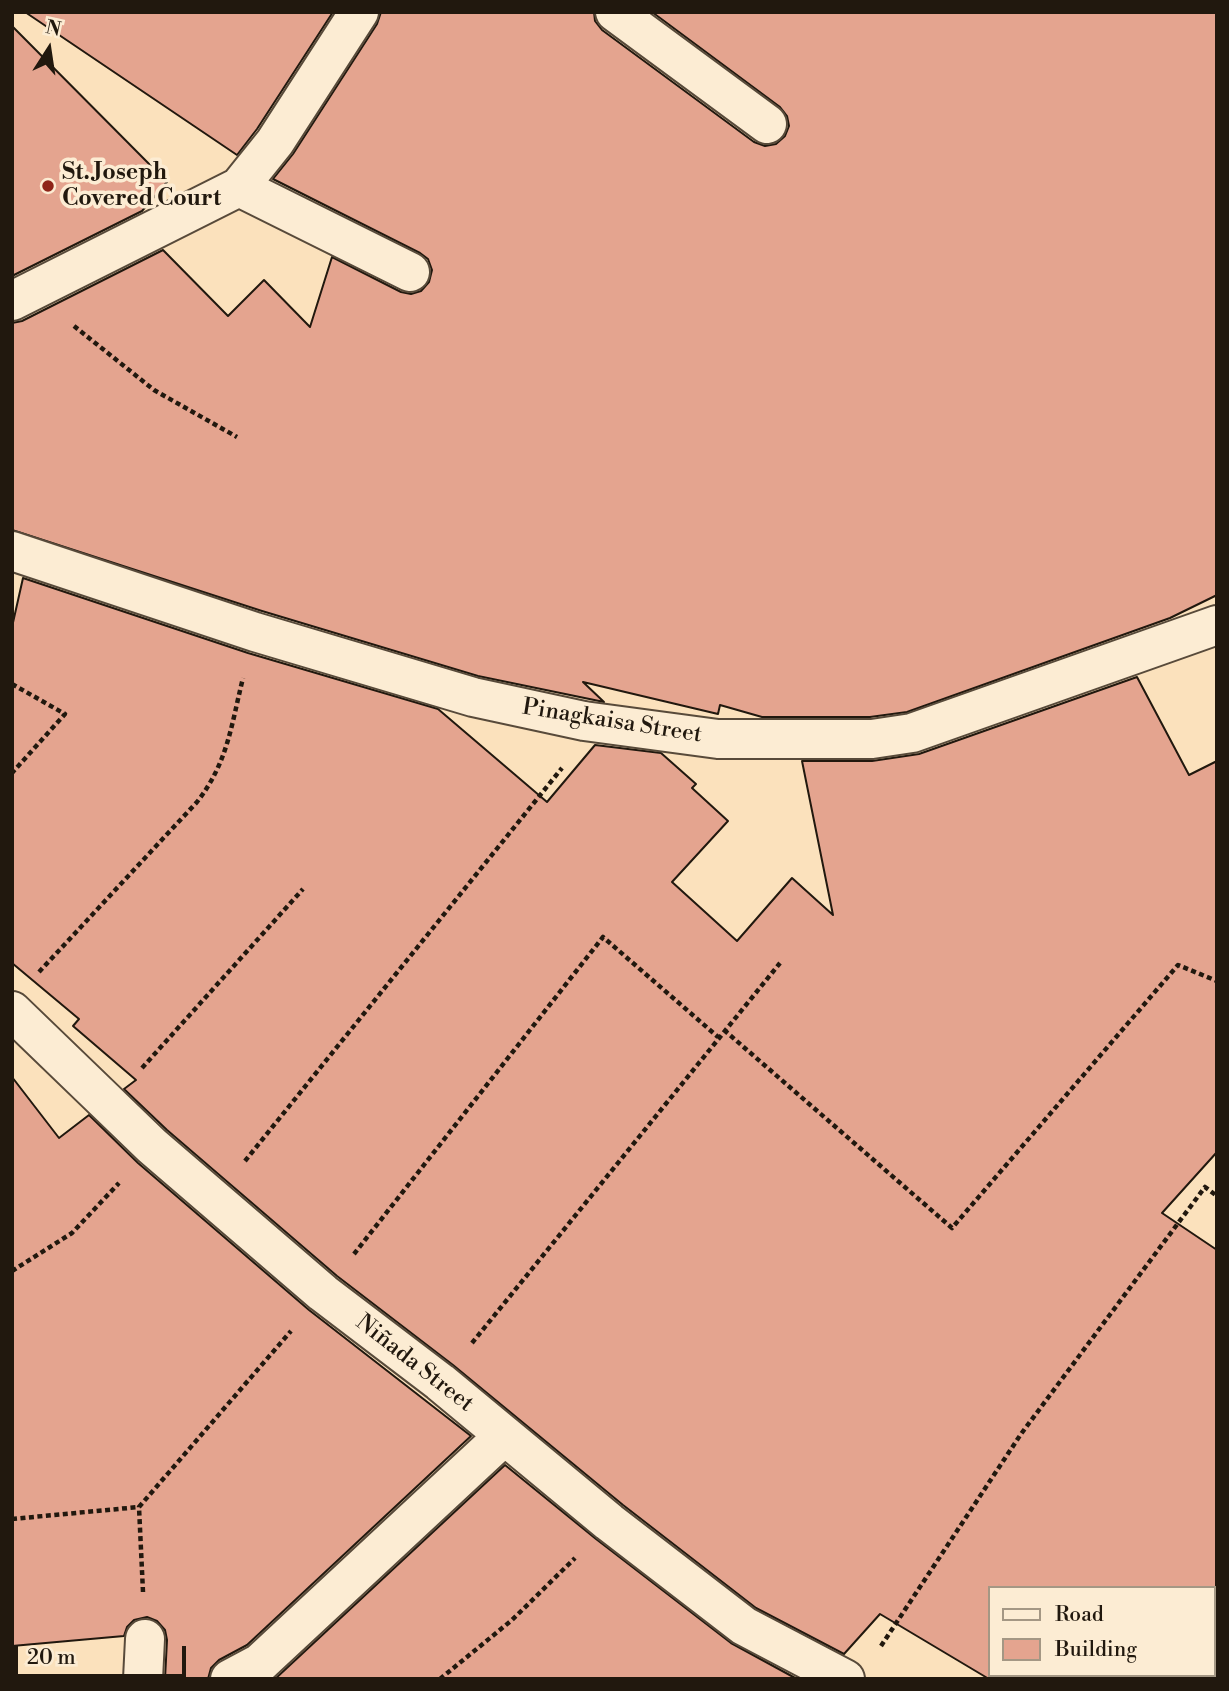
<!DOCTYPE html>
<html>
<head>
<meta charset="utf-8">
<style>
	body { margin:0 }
	#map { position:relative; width:1229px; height:1691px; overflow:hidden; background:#fbe1bc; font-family:"Libre Bodoni",serif }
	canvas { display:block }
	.frame { position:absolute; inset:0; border:14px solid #21180e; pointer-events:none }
	.legend { position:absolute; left:988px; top:1586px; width:228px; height:91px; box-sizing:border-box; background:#fcecd3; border:2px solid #a49784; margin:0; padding:9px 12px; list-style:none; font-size:21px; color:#21180e }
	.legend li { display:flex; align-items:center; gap:14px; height:35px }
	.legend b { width:35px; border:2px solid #a49784 }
	.north { position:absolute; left:14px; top:14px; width:70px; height:70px; -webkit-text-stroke:5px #fcecd3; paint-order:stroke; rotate:12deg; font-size:19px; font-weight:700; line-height:28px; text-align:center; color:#21180e }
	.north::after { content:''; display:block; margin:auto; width:24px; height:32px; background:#21180e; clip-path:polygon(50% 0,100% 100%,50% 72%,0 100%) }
	.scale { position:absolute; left:14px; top:1646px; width:172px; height:32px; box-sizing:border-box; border:4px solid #21180e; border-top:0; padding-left:9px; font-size:21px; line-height:24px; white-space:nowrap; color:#21180e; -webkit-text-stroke:5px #fcecd3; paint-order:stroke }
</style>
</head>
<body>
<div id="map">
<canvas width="1229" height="1691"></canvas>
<div class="frame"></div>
<ul class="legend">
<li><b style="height:9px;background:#fcecd3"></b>Road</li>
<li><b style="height:19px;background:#e4a48f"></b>Building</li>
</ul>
<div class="north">N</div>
<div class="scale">20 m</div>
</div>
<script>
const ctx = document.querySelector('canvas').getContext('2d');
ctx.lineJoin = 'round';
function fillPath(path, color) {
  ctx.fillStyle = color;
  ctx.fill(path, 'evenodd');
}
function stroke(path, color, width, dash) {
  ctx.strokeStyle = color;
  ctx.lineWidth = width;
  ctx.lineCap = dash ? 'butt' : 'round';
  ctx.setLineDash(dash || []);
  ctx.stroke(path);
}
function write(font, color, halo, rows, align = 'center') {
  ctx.font = font + ' "Libre Bodoni",serif';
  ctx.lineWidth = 7;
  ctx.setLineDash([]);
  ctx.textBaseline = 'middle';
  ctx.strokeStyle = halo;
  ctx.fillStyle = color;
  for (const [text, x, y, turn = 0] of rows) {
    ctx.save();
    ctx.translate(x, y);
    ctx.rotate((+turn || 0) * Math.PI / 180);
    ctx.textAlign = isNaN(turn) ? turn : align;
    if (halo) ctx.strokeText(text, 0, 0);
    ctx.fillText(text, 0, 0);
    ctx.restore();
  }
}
const building = new Path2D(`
	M25 12H333L257 129 237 155Z
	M381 12H594L595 21 602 30 754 142 765 146 776 144 785 136 789 126 787 116 780 107 652 12H1217V595L1170 618 907 712 870 717H762L720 705 718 714 583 682 604 702 478 676 262 611 12 530V323L22 321 163 250 228 316 264 280 310 327 332 257 401 292 411 294 421 291 429 282 432 270 428 259 420 253 273 179 293 154 377 24Z
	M12 26 167 182 142 211 12 276Z
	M23 578 248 653 438 709 547 802 595 745 661 753 696 784 692 788 728 821 672 882 737 941 792 878 833 915 802 761H872L919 754 1137 677 1189 775 1217 761V1152L1162 1213 1217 1250V1588H989V1679L880 1614 844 1654 756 1608 623 1505 453 1365 337 1276 167 1130 124 1089 136 1080 73 1026 79 1019 12 963V627Z
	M12 1077 59 1138 89 1115 138 1163 309 1310 471 1436 247 1645 219 1660 211 1668 208 1679H165L167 1640 165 1630 157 1621 147 1617 134 1620 127 1627 124 1636 12 1646Z
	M505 1465 596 1539 731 1643 797 1679H275Z`);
const path = new Path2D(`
	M74 326 154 390 237 437
	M12 684 65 714 12 773
	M39 972 197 802C228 762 231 726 243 678
	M724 1030 952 1228 1178 965 1217 981
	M142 1068 303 889
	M245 1161 562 768
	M354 1254 603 937 718 1037
	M12 1271 72 1233 119 1183
	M472 1343 780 963
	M12 1519 139 1507
	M143 1592 139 1507 291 1331
	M881 1646 1021 1434 1205 1187 1217 1196
	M440 1679 512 1620 575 1558`);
const minor = new Path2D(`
	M615 12 767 124
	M239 187 410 272
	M12 301 239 187 275 142 359 12
	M12 551 255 632 473 697 584 721 718 739H872L912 733 1217 625
	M12 1011 152 1146 323 1293 440 1382 609 1522 744 1626 845 1679
	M143 1679 145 1639
	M230 1679 260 1663 504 1436`);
const markers = [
	[48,186,7,"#8f2418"]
];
const poiNames = [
	["St. Joseph",62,173],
	["Covered Court",62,199]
];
const streetNames = [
	["Pinagkaisa Street",612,722,9],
	["Niñada Street",414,1364,38]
];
fillPath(building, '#e4a48f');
stroke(building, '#21180e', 2);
stroke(minor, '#584a3a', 42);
stroke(path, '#21180e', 4.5, [5, 3.5]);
stroke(minor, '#fcecd3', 38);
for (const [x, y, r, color] of markers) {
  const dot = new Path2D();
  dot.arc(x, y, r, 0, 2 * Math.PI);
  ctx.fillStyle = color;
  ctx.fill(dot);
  stroke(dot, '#fcecd3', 2.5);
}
write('bold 23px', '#21180e', '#fcecd3', poiNames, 'left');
write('23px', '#21180e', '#fcecd3', streetNames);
</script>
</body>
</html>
